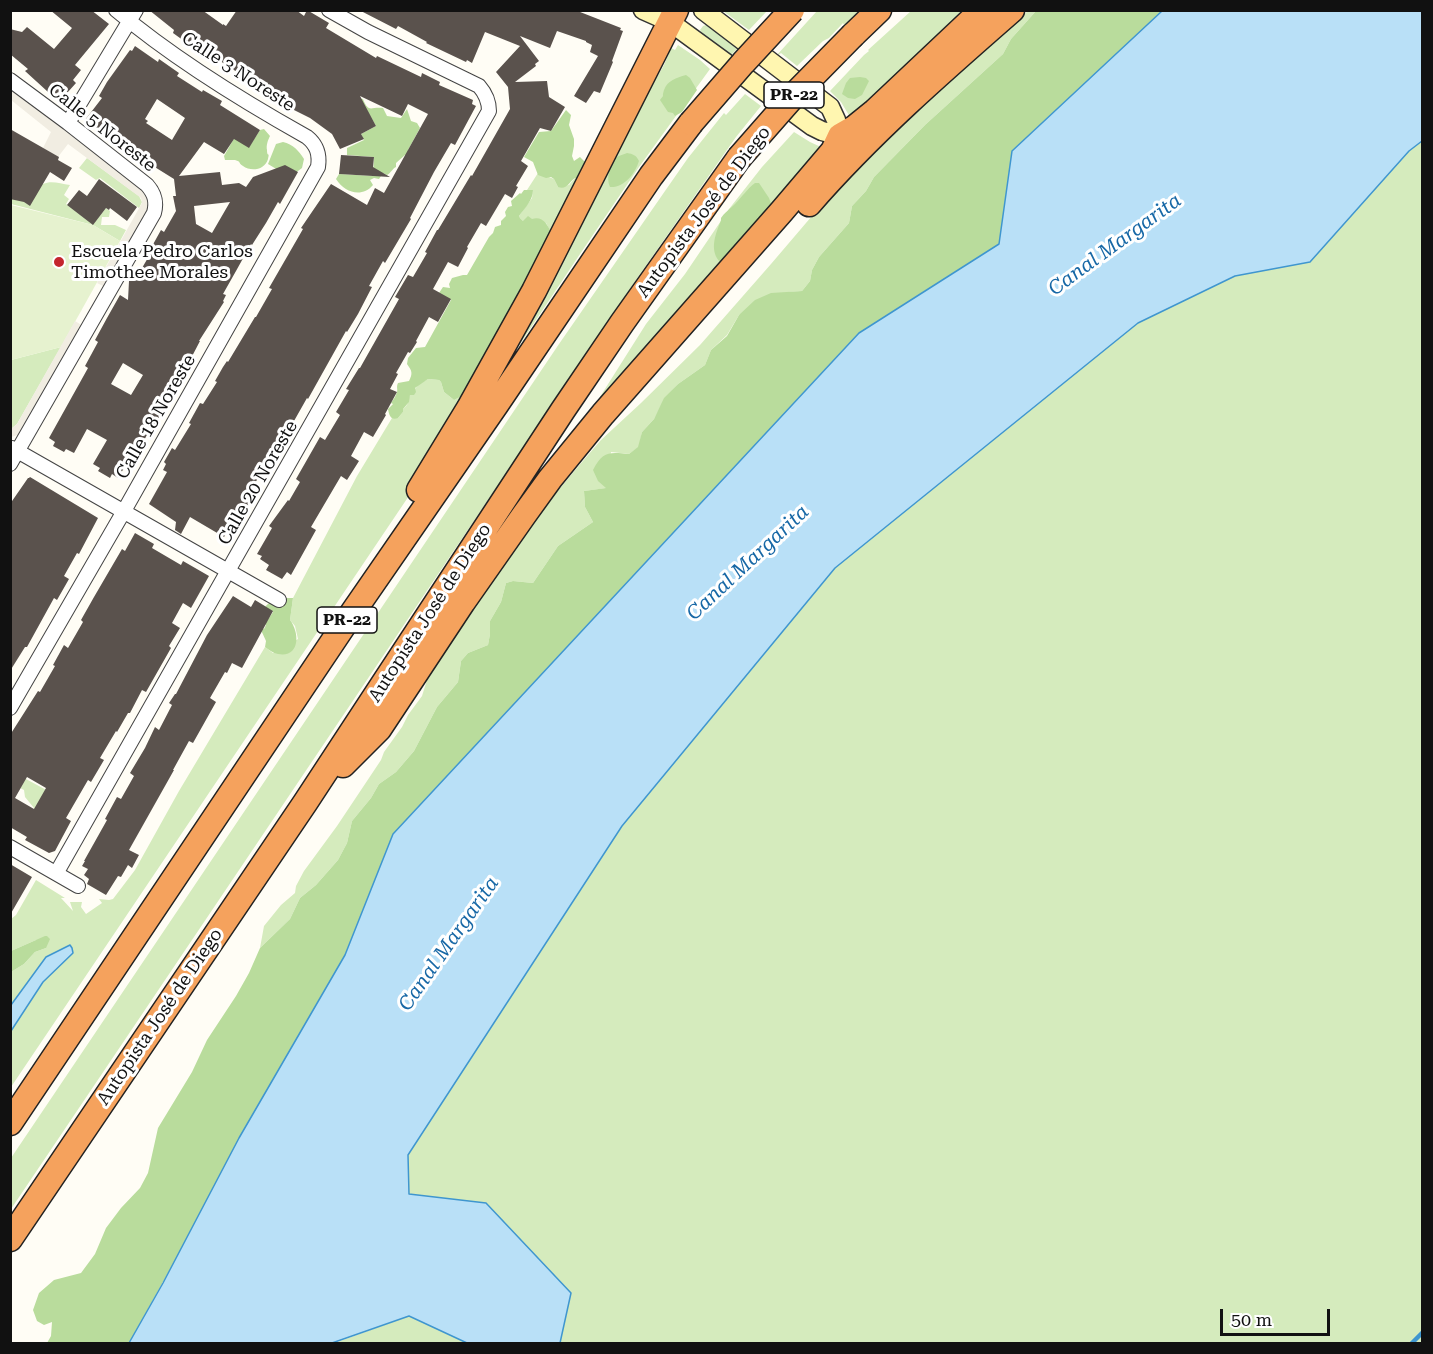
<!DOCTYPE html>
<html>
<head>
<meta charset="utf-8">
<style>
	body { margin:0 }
	#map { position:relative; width:1433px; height:1354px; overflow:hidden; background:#fffdf5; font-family:"Roboto Serif",serif }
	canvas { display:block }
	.frame { position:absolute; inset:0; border:12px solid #111; pointer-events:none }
	.scale { position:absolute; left:1220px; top:1309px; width:110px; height:27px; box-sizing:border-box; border:3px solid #111; border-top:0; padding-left:8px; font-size:18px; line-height:21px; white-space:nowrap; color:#111; -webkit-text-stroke:4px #fff; paint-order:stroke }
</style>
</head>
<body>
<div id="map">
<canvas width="1433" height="1354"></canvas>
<div class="frame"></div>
<div class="scale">50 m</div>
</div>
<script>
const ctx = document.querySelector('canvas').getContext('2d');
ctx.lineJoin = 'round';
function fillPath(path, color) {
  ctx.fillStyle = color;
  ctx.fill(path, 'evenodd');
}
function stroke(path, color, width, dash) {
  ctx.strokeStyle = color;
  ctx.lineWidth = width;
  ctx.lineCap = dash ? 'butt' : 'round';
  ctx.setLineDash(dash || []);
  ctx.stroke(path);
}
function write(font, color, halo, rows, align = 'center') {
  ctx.font = font + ' "Roboto Serif",serif';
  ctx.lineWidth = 6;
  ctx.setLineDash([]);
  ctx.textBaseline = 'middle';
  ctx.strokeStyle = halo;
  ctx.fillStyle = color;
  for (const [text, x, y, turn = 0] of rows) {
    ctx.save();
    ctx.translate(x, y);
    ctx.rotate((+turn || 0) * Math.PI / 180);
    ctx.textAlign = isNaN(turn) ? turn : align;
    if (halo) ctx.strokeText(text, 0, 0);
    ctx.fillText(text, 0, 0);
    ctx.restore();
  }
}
const green = new Path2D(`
	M723 11H767L749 30Z
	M817 11H859L844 25 843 23 829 38 823 41 797 66 781 53 776 57V56Z
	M911 11H970L890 86 850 117 841 102 830 91 864 55 869 51 868 50Z
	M1028 11H1036L1011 39 1003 54 925 125 874 177 866 191 852 206 849 223 819 257 812 270 810 281 802 291 789 292 739 315 727 335 711 350 705 365 678 384 665 398 654 419 642 432 639 447 629 454 611 452 607 488 584 491 585 507 593 522 558 546 533 583 513 581 506 583 501 602 490 621V634L488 645 468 653 461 661 458 682 437 707 414 751 396 772 379 784 371 798 352 821 347 843 338 860 316 885 300 898 290 919 260 948 264 926 281 905 295 893 296 886 304 871 337 826 381 760 384 752 402 727 408 715 422 696 427 680 448 640 546 505 576 469 601 440 641 403 700 345 771 264 835 189 969 60Z
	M706 25 711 26 739 47 729 57 705 38 700 30 703 26Z
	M678 45 700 60 710 69 639 167 578 257 492 386 635 115 664 65 671 48 675 50Z
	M745 94 761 106 736 137 638 277 11 1209V1158L559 344 665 191 688 158 724 113 726 115Z
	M794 132 810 142 821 147 601 407 598 400 646 324 685 274 729 209 762 167Z
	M1422 141V1343H560L571 1293 486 1203 409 1194 408 1155 622 826 835 568 1138 323 1235 276 1310 262 1409 151Z
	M87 158 139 196 142 202 139 208 100 178 96 180 79 168Z
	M23 172 43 184C52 180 60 184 70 185L64 195 69 199 66 204 93 224 106 208 110 211 109 217H102L101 225H115L126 230 120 241 93 225 11 204V199Z
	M538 173 554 179 558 187 569 185 575 178 580 179 552 234 546 223 532 220 523 221 520 218 519 216 532 198 533 190H527Z
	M61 347 17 424 11 429V360Z
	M428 379 439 380 441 382 444 392 454 400 464 395 425 472 11 1087V1031L43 982 73 953 70 945 46 957 11 1005V972L24 964 35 952 46 948 36 940 11 951V919L16 915 36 880 65 898H61L73 911 70 902H82L81 907 86 914 102 903 99 899 109 900 113 899 135 870 179 791 265 647 273 653 298 639 295 626 290 620 293 598 357 476 392 418H398L403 412V409C411 402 407 402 410 395L419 384Z
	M24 778 52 793 26 837C23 827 28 817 34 808L25 797 24 790 20 788Z
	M409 1316 467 1343 332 1344Z`);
const forest = new Path2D(`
	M1036 11H1162L1012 151 999 244 859 333 393 834 345 955 129 1343H47L51 1336 52 1322 44 1325 37 1321 33 1310 39 1293 54 1280 81 1273 95 1254 106 1228 121 1208 140 1188 148 1173 158 1128 192 1072 207 1040 236 996 249 973 260 948 290 919 300 898 316 885 338 860 347 843 352 821 371 798 379 784 396 772 414 751 437 707 458 682 461 661 468 653 488 645 490 634V621L501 602 506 583 513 581 533 583 558 546 593 522 585 507 584 491 606 488 598 481 593 470C603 451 609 452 629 454L638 447 642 432 654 419 664 398 678 384 705 365 711 350 727 336 739 315 755 300 771 293 802 291 810 281 812 270 819 257 849 223 852 206 866 191 874 177 925 125 1003 54 1011 39Z
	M686 75 690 78 697 90 682 112 675 116 673 113 668 112 660 100C666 92 661 100 664 90 668 80 676 78 686 75Z
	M860 77 866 78 869 81 862 95 855 99 848 98 842 94 846 83 850 78Z
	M359 98 363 99C369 114 371 106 383 108L387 116 401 118 407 109 411 121 417 123 420 128 408 150 411 158 405 155 396 163V167C392 169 391 173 387 175L383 173 379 179 374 178 370 180 373 185C362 198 345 193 336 179L339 174 373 176 374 157 347 155V148L364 140 361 134 376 126 368 112Z
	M566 110 571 115 569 125 574 139V146L572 156 574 161 580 157 586 163 580 179 575 178C568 183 567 190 558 187L554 179 551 177 546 178 538 175 533 162 524 157 539 132 551 131Z
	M264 129 270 136C268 140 266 145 267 150 267 158 270 151 268 159 265 170 251 172 243 166 237 162 242 162 235 160 232 160 227 160 225 160L224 156 236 135 249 147 260 130Z
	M283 142C293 144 299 151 304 159L302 168 294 174 278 170 268 164 276 144Z
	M627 153C633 154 636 155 639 161 635 174 624 188 610 187 606 179 609 164 617 157 619 156 624 154 627 153Z
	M755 183H759L769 198 773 209 721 263C709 252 715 235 720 223 721 221 721 219 721 218 724 213 731 208 735 204 742 197 747 189 755 183Z
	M524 190H533C533 200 525 208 519 216L520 218 523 221 528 216 532 219C543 216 547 224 552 234L472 391 454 400 444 392 441 382 439 380 428 379 415 388 416 392 414 395H410L409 402 403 409V412L398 418C391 421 389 415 388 409L393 404 391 403C393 400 396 396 397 392 398 389 396 387 398 383L409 381C413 373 412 371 407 364L408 358 416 348 425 347 451 300 439 293 443 287 450 288 449 284 452 278 463 275H467L489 237 493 233 495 227 501 225V221L506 216 505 212 508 207 512 206 511 201 520 193 521 194Z
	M287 598H293L290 620C300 633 300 658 278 654 273 653 269 650 265 647L266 641 261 630 262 628 264 629 266 625 265 624 273 612 265 607C271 599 279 601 287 598Z
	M45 936H47L50 939 46 948 35 952 24 964 11 972V951Z`);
const pitch = new Path2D(`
	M11 205 93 225 120 241 61 347 11 360Z`);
const plaza = new Path2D(`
	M10 88 149 192 150 208 105 287 97 283 142 203 141 198 68 144 58 157 43 148 51 132 11 100Z
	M75 321 83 326 22 432 18 435 11 437V429L17 424Z`);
const water = new Path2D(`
	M1162 11H1422V141L1409 151 1310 262 1235 276 1138 323 835 568 622 826 408 1155 409 1194 486 1203 571 1293 560 1343H467L409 1316 332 1343H129L163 1283 239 1138 345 955 393 834 859 333 999 244 1012 151Z
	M70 945 72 948 73 953 43 982 11 1031V1005L46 957Z`);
const stream = new Path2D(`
	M1411 1344 1422 1333`);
const building = new Path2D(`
	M50 10H91L109 24 75 65 81 70 73 80 76 83 59 102 25 71 28 69 10 54V29L22 32 27 27 54 49 72 28Z
	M149 10H202L223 25V24L226 26 237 10H296L304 16 307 10 329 23 326 28 376 58 377 56 421 77 422 73 440 82 439 85 473 100 472 104 476 106 455 145 451 143 434 172 410 218 411 219 385 263 383 261 369 286 372 287 358 314 347 332 346 331 308 399 307 398 281 444 278 443 250 492 254 495 241 518 237 516 224 537 190 517 181 534 175 530 176 522 149 504 167 472 163 470 166 464 164 462 172 448 175 450 191 424 189 423 200 403 203 404 217 382 215 381 223 367 227 361 228 362 255 317H256L272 289 269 288 303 229 301 228 331 184 367 205 375 188 384 193 428 114 408 104 402 116 360 96 376 126 361 134 364 139 340 149 332 134 310 118 284 105 242 79 243 76 205 51 204 52 193 44 191 46 173 33 174 30Z
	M359 10H575L621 28 620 30 623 31 612 61 613 62 600 93 594 91 586 103 574 96 598 56 590 52 592 45 586 42V41L557 31 550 48 520 36 539 61 535 64 536 66 515 82 547 81 549 97 565 107 551 131 540 128 521 161 528 166 516 186 518 187 512 198 505 194 486 226 481 223 467 247 468 248 458 267 448 262 433 289 451 299 438 322 429 317 416 341 417 342 410 353 408 352 396 373 398 374 390 389 397 392 385 414 386 415 373 437 364 432 351 456 359 461 347 480 341 476 311 527 316 530 291 575 287 572 282 579 266 570 269 565 260 559 262 556 257 554 272 528 269 526 288 500 289 501 300 482 296 479 320 437 325 440 340 415 336 412 349 390 346 389 359 368H360L399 299 395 297 408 275 413 277 427 253 425 252 437 230H438L471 175 472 176 510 109 508 87 496 72 520 46 485 32 472 63 467 60 466 62 426 43 427 42 398 26 396 29Z
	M135 46 158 62 159 59 179 73 177 76 202 92 203 90 222 101 220 105 260 130 249 148 234 139 224 154 204 142 179 176 220 172 222 185 239 183 246 187 253 177 285 165 298 172 280 204 278 202 266 223 252 245 251 244 236 271 223 294 226 295 223 301 224 302 199 341H200L188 364 159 411 162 413 148 436 147 435 143 442H142L135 454 133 453 118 478 112 474 110 478 98 471 100 468 93 464 107 440 87 429 74 453 66 449 64 452 53 446 55 442 49 438 88 368 85 366 98 342 95 340 107 318 120 295 128 300 129 281 134 273 138 275 153 249 151 248 161 230 164 232 176 211 173 196H176L174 179 137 156 139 152 119 137 116 140 110 135 109 136 85 120 102 98 99 96 107 82 130 50 132 51ZM157 99 185 118 172 140 146 123 148 121 145 119ZM230 202 212 233 196 224 194 206ZM123 363 143 375 131 395 111 384Z
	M10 129 59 157 58 160 72 168 64 181 50 172 30 206 24 202 10 199Z
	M341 155 374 157 373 167 390 177 339 174Z
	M99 179 137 207 127 221 110 208 109 210 106 208 93 225 67 205 79 190 87 196Z
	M30 477 98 518 79 554 77 553 64 576 69 579 57 600 54 598 27 647H25L10 671V504L28 478H29Z
	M135 533 154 544 152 548 181 565 183 561 209 576 191 608 183 603 172 623 180 628 169 646 171 648 146 692 142 690 130 713H128L117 732 116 731 100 758 104 760 91 782 88 780 66 818 71 821 55 851 49 853 25 840 27 837 10 827V735L38 691 40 692 55 666 53 665 64 645 68 648 83 622 81 620 94 597 122 549 125 551ZM27 777 46 788 34 809 15 798Z
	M233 596 251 607 255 600 273 611 242 668 232 663 227 673 225 672 210 698 216 702 193 743 189 741 173 770H174L129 850 139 855 132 868 128 865 121 877 118 876 106 895 87 884 89 879 84 875 88 869 82 866 85 861H84L107 820 105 819 117 797 121 799 134 776 130 773 145 748 155 727 159 730 172 705 169 703 175 694H176L207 635Z
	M10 864 32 877 10 915Z`);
const minor = new Path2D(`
	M10 80 68 123 147 185C155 194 157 202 154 213L10 464
	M68 123 136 10
	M12 448 279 600
	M10 708 124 511 318 167C320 154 317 145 307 137 241 100 174 59 116 10
	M10 847 78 886
	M57 872 489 111C489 101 486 94 479 86L368 32 329 10`);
const secondary = new Path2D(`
	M643 10 670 22 812 126 822 131 840 136
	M703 10 830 107 836 120 840 136`);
const motorway = new Path2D(`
	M853 35 879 10
	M809 204C871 133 941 72 1012 10
	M419 490 469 408 534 291 676 10
	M343 765 379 729 463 602 524 515 550 479 603 414 782 211 833 151 840 136 854 128 875 111 982 10
	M10 1123 344 625 496 405 651 176 691 123
	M10 1239 305 803 563 410 622 323 739 158`);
const motorwayBridge = new Path2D(`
	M691 123 743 63 792 10
	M739 158 796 93 853 35`);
const markers = [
	[59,262,6,"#c4262e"]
];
const shields = [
	[794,95,60],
	[347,620,60]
];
const shieldNames = [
	["PR-22",794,95],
	["PR-22",347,620]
];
const streetNames = [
	["Calle 3 Noreste",238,72,33],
	["Calle 5 Noreste",102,128,38],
	["Autopista José de Diego",704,212,-53],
	["Calle 18 Noreste",156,417,-60],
	["Calle 20 Noreste",258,483,-60],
	["Autopista José de Diego",430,613,-57],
	["Autopista José de Diego",160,1017,-56]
];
const poiNames = [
	["Escuela Pedro Carlos",71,252],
	["Timothee Morales",71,273]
];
const waterNames = [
	["Canal Margarita",1115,245,-36],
	["Canal Margarita",748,563,-43],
	["Canal Margarita",449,944,-55]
];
fillPath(green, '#d5ebbd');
fillPath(forest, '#b9dc9c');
fillPath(pitch, '#e6f2cf');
fillPath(plaza, '#f1ede2');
fillPath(water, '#b9e0f7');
stroke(water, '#3f96cf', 1.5);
stroke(stream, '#3f96cf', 4.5);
fillPath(building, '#5a524d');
stroke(minor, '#444', 16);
stroke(secondary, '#333', 21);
stroke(motorway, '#222', 27);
stroke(minor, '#fff', 14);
stroke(secondary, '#fff6b0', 18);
stroke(motorway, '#f5a25d', 24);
stroke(motorwayBridge, '#222', 27, []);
stroke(motorwayBridge, '#f5a25d', 24);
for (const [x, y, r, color] of markers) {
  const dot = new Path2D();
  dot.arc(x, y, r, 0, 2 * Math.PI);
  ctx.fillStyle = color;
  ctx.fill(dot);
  stroke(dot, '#fff', 2);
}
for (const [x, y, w] of shields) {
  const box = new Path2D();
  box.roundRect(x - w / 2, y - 13, w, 26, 4.5);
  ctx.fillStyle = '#fff';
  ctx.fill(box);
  stroke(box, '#111', 1.5);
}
write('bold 16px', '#111', null, shieldNames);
write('18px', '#111', '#fff', streetNames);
write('18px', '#111', '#fff', poiNames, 'left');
write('italic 20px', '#1768a6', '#fff', waterNames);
</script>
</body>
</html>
